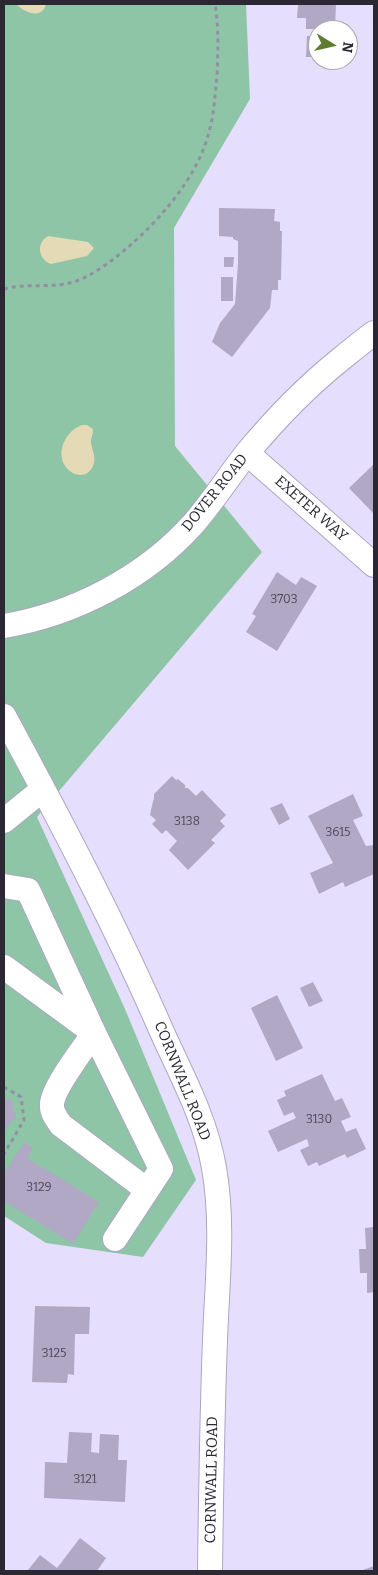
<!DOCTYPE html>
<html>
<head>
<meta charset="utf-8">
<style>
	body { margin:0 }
	#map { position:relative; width:378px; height:1575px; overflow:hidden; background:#e6defd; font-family:Bitter,serif }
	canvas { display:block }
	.frame { position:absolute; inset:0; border:5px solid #2b2833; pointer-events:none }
	.north { position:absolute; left:308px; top:20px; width:50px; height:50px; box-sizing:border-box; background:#fff; border:1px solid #aaa9ad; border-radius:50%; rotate:99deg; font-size:14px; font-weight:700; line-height:20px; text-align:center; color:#2b2833 }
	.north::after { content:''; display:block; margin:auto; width:18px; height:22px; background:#5f7c31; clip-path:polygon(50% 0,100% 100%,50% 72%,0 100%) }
</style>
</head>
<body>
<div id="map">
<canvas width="378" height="1575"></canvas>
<div class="frame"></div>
<div class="north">N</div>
</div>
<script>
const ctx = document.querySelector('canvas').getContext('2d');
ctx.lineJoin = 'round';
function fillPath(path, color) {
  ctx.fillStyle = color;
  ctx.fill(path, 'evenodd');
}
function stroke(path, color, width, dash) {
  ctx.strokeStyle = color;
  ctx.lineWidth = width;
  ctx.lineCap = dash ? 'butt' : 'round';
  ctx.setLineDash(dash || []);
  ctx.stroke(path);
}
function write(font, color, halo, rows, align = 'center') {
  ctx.font = font + ' Bitter,serif';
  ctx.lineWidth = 4;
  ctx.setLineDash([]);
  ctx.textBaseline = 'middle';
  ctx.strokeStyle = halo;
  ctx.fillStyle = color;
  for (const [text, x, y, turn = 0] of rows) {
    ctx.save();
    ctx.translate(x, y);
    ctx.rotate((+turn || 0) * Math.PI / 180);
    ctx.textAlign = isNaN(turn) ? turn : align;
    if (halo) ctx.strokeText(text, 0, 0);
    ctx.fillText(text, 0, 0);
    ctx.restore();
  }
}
const green = new Path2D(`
	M4 4H246L250 99 174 228 175 446 262 552 37 817 125 1009 196 1180 143 1257 46 1243 4 1216Z`);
const sand = new Path2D(`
	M16 4H46C42 20 25 13 16 4Z
	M48 236 88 242 94 248 87 256 51 264C38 259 36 243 48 236Z
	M82 425H87L93 429C93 434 92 436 91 440 91 449 96 455 94 463 87 489 50 469 65 440 69 433 74 428 82 425Z`);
const building = new Path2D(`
	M298 4H336L335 29H306V18H297Z
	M307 36H318V57H306Z
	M219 208 275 209 274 221 280 222V231H282L281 280H278V290H272L270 308 232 357 212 342 220 323 235 304 238 264V241L233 239V237L219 236Z
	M224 257H234L233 267H224Z
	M221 277H233V301H221Z
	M374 464V512L373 513 349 488Z
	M277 572 296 585 301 577 317 586 277 651 246 632 256 616 252 614Z
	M172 776 176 780 178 779 185 785V788H188L196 796 202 790 226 815 220 821 225 826 211 840 215 843 188 870 169 850 177 841 166 830 162 834 152 824 156 820 150 815 153 801 154 799V794Z
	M353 794 363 816 353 820 366 846 374 845V874L345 887 343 882 319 894 310 873 333 863 308 816Z
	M282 803 290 819 279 825 270 808Z
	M313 982 323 1001 309 1007 300 988Z
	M277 995 303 1048 276 1061 251 1008Z
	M322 1074 335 1101 342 1098 351 1117 341 1121 346 1132 356 1128 366 1149 347 1158 345 1154 319 1166 317 1162 308 1166 300 1150 309 1146 307 1139 278 1152 268 1131 296 1118 293 1112 284 1116 277 1100 286 1096 284 1091Z
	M4 1098 6 1100 11 1098 16 1120 11 1121 4 1132Z
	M24 1142 33 1148 27 1158 99 1202 73 1244 4 1201V1174Z
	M374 1227V1292L367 1293V1273H360L359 1249H366L365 1228Z
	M35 1306 90 1307 89 1334H75L74 1375 68 1374 67 1383 32 1382Z
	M69 1432 92 1433 91 1452 99 1453 100 1434 119 1435 118 1460H127L125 1502 44 1498 45 1462 67 1463Z
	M80 1538 106 1558 97 1571H30L28 1570 40 1555 57 1568Z
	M374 1566V1571H360Z`);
const path = new Path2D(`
	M4 289C28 282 55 290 79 280 100 271 118 256 135 241 165 214 199 173 209 132 214 114 215 95 217 76 218 51 219 28 215 4
	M4 1087 21 1097 24 1120 4 1154`);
const minor = new Path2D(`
	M247 453 374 565
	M4 626C75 614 146 577 194 523 213 501 229 476 247 453 276 418 306 387 341 359 352 350 363 341 374 333
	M4 716C60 820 115 924 162 1032 182 1076 206 1120 214 1168 224 1224 217 1283 215 1340 212 1417 211 1494 210 1571
	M4 821 43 789
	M4 886 28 890 94 1033 161 1169 115 1239
	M4 967 94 1033C84 1048 53 1087 52 1104 51 1112 56 1118 61 1125L147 1190`);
const numberNames = [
	["3703",284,600],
	["3138",187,822],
	["3615",338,833],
	["3130",319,1120],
	["3129",39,1188],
	["3125",54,1354],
	["3121",85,1480]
];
const streetNames = [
	["DOVER ROAD",215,493,-51],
	["EXETER WAY",311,509,41],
	["CORNWALL ROAD",182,1081,68],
	["CORNWALL ROAD",212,1480,-89]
];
fillPath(green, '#8fc5a7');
fillPath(sand, '#e4dab5');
fillPath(building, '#b0a8c5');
stroke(minor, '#ada6c3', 26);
stroke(path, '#938ea4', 3, [4, 4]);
stroke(minor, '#fff', 24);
write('12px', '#4c4858', null, numberNames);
write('15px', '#2b2833', '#fff', streetNames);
</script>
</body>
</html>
